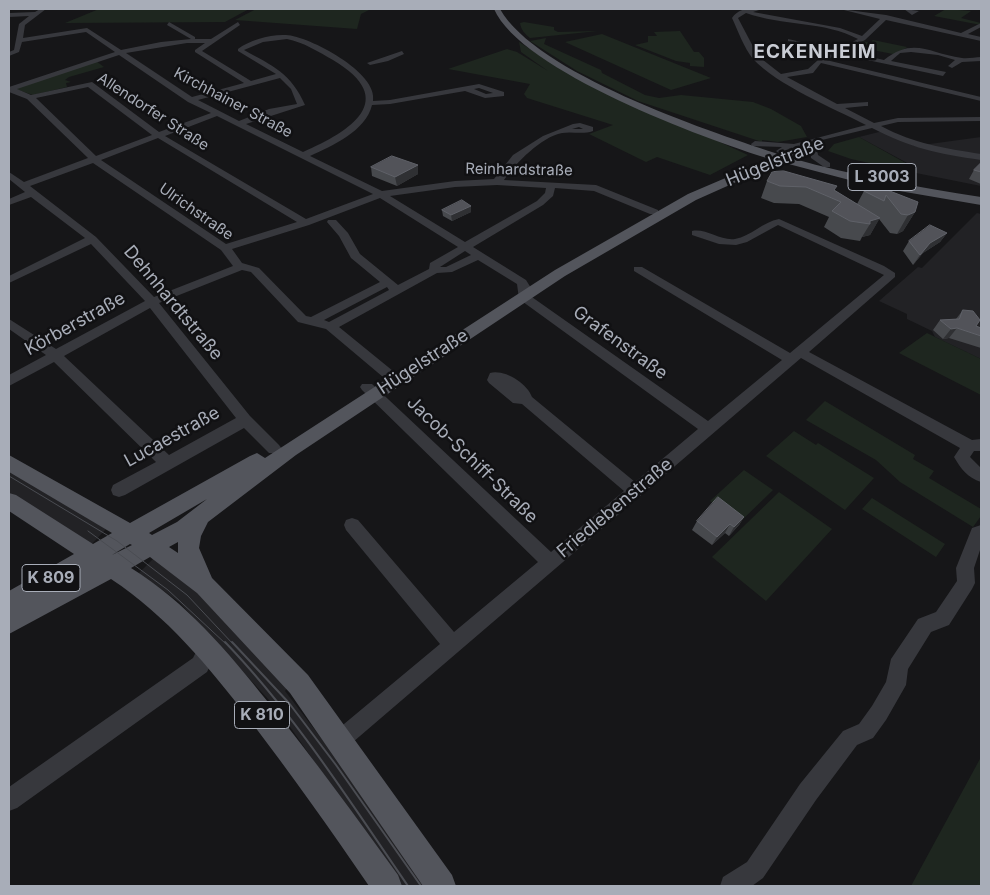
<!DOCTYPE html>
<html>
<head>
<meta charset="utf-8">
<style>
	body { margin:0 }
	#map { position:relative; width:990px; height:895px; overflow:hidden; background:#161618; font-family:Inter,sans-serif }
	canvas { display:block }
	.frame { position:absolute; inset:0; border:10px solid #a8adb8; pointer-events:none }
</style>
</head>
<body>
<div id="map">
<canvas width="990" height="895"></canvas>
<div class="frame"></div>
</div>
<script>
const ctx = document.querySelector('canvas').getContext('2d');
ctx.lineJoin = 'round';
function fillPath(path, color) {
  ctx.fillStyle = color;
  ctx.fill(path, 'evenodd');
}
function stroke(path, color, width, dash) {
  ctx.strokeStyle = color;
  ctx.lineWidth = width;
  ctx.lineCap = dash ? 'butt' : 'round';
  ctx.setLineDash(dash || []);
  ctx.stroke(path);
}
function write(font, color, halo, rows, align = 'center') {
  ctx.font = font + ' Inter,sans-serif';
  ctx.lineWidth = 5;
  ctx.setLineDash([]);
  ctx.textBaseline = 'middle';
  ctx.strokeStyle = halo;
  ctx.fillStyle = color;
  for (const [text, x, y, turn = 0] of rows) {
    ctx.save();
    ctx.translate(x, y);
    ctx.rotate((+turn || 0) * Math.PI / 180);
    ctx.textAlign = isNaN(turn) ? turn : align;
    if (halo) ctx.strokeText(text, 0, 0);
    ctx.fillText(text, 0, 0);
    ctx.restore();
  }
}
const built = new Path2D(`
	M883 131 915 146 981 137V186L906 171 911 165 859 137Z
	M977 213 981 214V359L935 337 932 331 907 319V314L879 301 918 267 922 268Z
	M9 472 106 529 91 545 9 494Z
	M154 558 193 588 287 688 285 691 335 756 426 886H401L279 711 179 602 139 573Z`);
const green = new Path2D(`
	M99 9H249L225 22 65 23Z
	M256 9H371L361 14 357 29 235 20Z
	M946 9 971 11 961 18 981 23V25L934 16Z
	M524 22 554 27V30L558 32 598 31 530 38C525 34 521 30 520 23Z
	M680 31 694 52H699L704 58V67L690 66V63L676 61 635 45 648 42V36H657L654 32Z
	M602 34 711 78 671 90 565 42Z
	M546 38 544 44 601 70 602 73 645 95 659 98 681 95 753 102 771 109 801 126 807 137 778 142 762 140V142L638 101 577 71 530 41Z
	M873 40 907 47 898 55 857 47 863 41 870 43Z
	M519 42 565 71 748 155 710 175 657 157 646 162 589 134 613 125 527 98 524 94 530 84 448 69 507 49 517 52 548 71 521 52Z
	M96 61 104 67 69 77 65 80 71 82 66 83 67 87 33 95 15 89Z
	M859 137 911 166 906 171 851 159 828 151 834 144Z
	M927 333 981 359V395L899 353Z
	M825 401 915 455 913 459 934 471 929 478 981 509V516L973 527 900 482 876 460 806 420Z
	M794 431 816 445 818 443 874 478 845 510 766 456Z
	M744 470 773 490 739 523 710 501Z
	M779 492 832 529 766 601 712 557Z
	M872 498 945 544 936 557 862 509Z
	M981 757V886H911Z`);
const minor = new Path2D(`
	M40 9H46L25 25 23 38 87 28 121 50 161 42 191 39 167 25 169 22 195 37V39H211L238 22 240 25 202 51 251 81 276 74 238 51V49C249 40 271 34 286 35 309 36 379 73 373 101L390 100 479 84 504 92V96L485 98 465 91 390 104 372 105C366 131 332 146 310 156L382 191 455 181 494 179 513 155 543 136 573 124 580 123 593 127V131C582 135 573 131 562 133 541 137 516 163 504 180L596 185 658 210V214H650L594 191 555 188 553 196 543 205 473 247 526 280 531 288 529 295 708 421 782 360 634 271V267H642L790 353 884 275 778 225 747 242 736 245 719 244 692 235V231C706 228 720 241 735 239 751 236 763 222 779 219L884 266 895 273V277L809 352 972 440 981 439V451H974L970 457 981 468V482C968 478 961 469 954 457L960 448 801 358 346 748 339 752 332 748 328 741 332 734 440 644 346 530 344 525 346 520 352 518 358 520 454 632 538 562 362 390 360 387 362 384H372L551 552 624 491 522 404 513 403 489 383 487 380 490 373C504 369 527 383 532 397L635 482 698 429 519 299 517 284 478 260 452 272 437 273 339 327 393 371 395 374 393 377H383L326 329 298 322 251 272 242 270 159 303 250 416 279 445 282 449 279 453H269L244 428 125 495 119 497 113 495 111 490 113 485 156 462 54 362 9 386V375L46 355 9 329V319L56 349 145 301 91 244 9 283V276L85 238 31 197 9 205V199L25 192 9 179V172L24 182 88 158 27 99 9 92V87L115 52 86 32 22 42 19 52 9 56V52L14 50 19 24 29 16 9 17V13L35 12ZM287 39C303 42 319 52 333 60 400 100 351 131 303 152L246 124 305 105C291 73 273 66 244 50L263 42ZM187 43H205L195 50V52L244 83 192 97 126 53ZM119 55 188 102 211 113 159 132 92 82 31 95 17 89ZM280 78 291 89 297 104 269 109 239 121 198 100ZM88 87 152 135 96 156 36 98ZM479 88 493 93 486 94 474 89ZM217 116 373 194 306 219 165 136ZM579 127 583 129H572ZM158 138 297 222 226 244 101 160ZM93 163 221 250 233 266 154 297 96 237 30 186ZM497 185 546 188 545 193 537 201 465 242 390 196 455 187ZM380 198 458 247 430 263 429 269 398 285 360 254 348 233 336 220H328L327 222 339 236 351 258 380 282 311 317 306 316 259 268 242 263 232 249 309 225ZM465 251 471 255 446 267H440ZM387 287 389 290 329 322 324 320ZM150 308 236 418 169 455 64 356Z
	M762 9 753 12 840 28 862 36 880 19 840 9 886 15 961 33 981 23V27L968 34 981 37V41L886 20 865 40 844 51 884 60C914 36 930 54 962 58 968 59 975 57 981 57V61L962 62 952 68 948 66 955 60 938 55 911 52 900 53 891 61 946 72 943 76 839 54 826 60 981 97V101L821 63 813 73 787 77 837 104 868 102V106H865L845 108 874 123 898 118 981 117V121L898 122 881 126C915 144 944 148 981 154V160C939 154 910 148 872 128L822 140 780 154 776 151 782 147 752 146 751 144 755 141 794 144 866 125C833 108 777 85 753 59 744 48 738 31 732 18 739 8 750 8 762 9ZM746 13C782 26 825 21 858 39L837 50 788 39V41L832 52 818 60 808 69 781 74 758 56 738 18Z
	M904 9 919 11 912 15Z
	M402 51 404 54 388 61 370 65 367 63Z
	M810 144H816L818 155 830 163V167H824L811 158Z
	M981 525V547L974 568 975 583 972 589 949 625 931 632 908 669 906 685 886 720 873 738 857 745 816 800 763 878 752 886H720L723 877 747 862 800 784 843 731 859 724 872 706 886 682 891 659 918 619 936 612 957 581 956 568 972 528Z
	M208 639 215 642 218 649 207 672 17 808 9 811V787L193 658 201 642Z`);
const major = new Path2D(`
	M494 9H500C536 73 705 130 775 153L779 155 790 151 796 154 791 158C854 176 917 187 981 197V205L876 187 781 162 696 200 565 276 296 455 208 522 201 536 199 548 212 578 308 675 452 875 456 886H423L290 693 197 593 150 557 131 568C186 602 228 652 268 702 314 759 356 817 398 875L402 886H369C330 829 291 774 249 719 209 667 167 616 111 579L9 634V591L74 554 9 511V493L16 495 93 544 112 533 9 472V455L130 523 250 456 257 453 265 458 555 270 688 194 770 159C704 139 521 71 494 9ZM207 499 177 522 152 535 149 533ZM178 542V553L169 547ZM130 544 132 545 112 555Z`);
const tramFar1 = new Path2D(`
	M9 476 117 541 187 595 233 644
	M88 531 168 590 226 644`);
const tram = new Path2D(`
	M225 642C296 716 350 802 408 886
	M232 642 289 703 336 765 421 886`);
const wall = new Path2D(`
	M981 163V184L969 179 974 170Z
	M418 165V174L397 186 372 176 371 167Z
	M767 181 834 190 857 204 864 191 877 186 915 212 903 231 897 234 890 233 879 219 870 235 862 237 860 241 841 238 824 227 829 217 799 204 774 203 761 198Z
	M442 210 471 212 452 221 443 216Z
	M947 233 940 242 923 253 913 265 903 251 909 241Z
	M963 310 976 326 981 336V348L949 338 943 339 933 330 940 320 956 319Z
	M744 517 739 525 729 536 725 533 712 545 692 530 697 521Z`);
const shadedWall = new Path2D(`
	M418 165V174L397 186 395 177Z
	M471 206V212L452 221 451 215Z
	M915 212 903 231 897 234 908 215Z
	M880 218 870 235 862 237 870 224V221Z
	M947 233 940 242 923 253 913 265 920 255 930 243Z
	M957 328 949 338 943 339 951 329Z
	M744 517 739 525 729 536 734 527Z
	M730 524 725 533 712 545 717 537Z`);
const building = new Path2D(`
	M392 156 418 165 395 177 371 167Z
	M981 163V172L974 170Z
	M784 171 837 186 834 190 880 218 870 221V224L850 221 832 211 841 202 806 187 780 186 767 181 772 172Z
	M877 186 918 202 915 212 908 215 901 214 886 195 884 201 864 191Z
	M462 200 471 206 451 215 442 210Z
	M930 225 947 233 930 243 920 255 909 241Z
	M963 310 973 311 980 320 976 326 981 328V336L957 328 951 329 940 320 959 319Z
	M718 497 744 517 734 527 730 524 717 537 697 521Z`);
const farStreetnames = [
	["Kirchhainer Straße",233,103,28],
	["Allendorfer Straße",153,112,33],
	["Reinhardstraße",519,170,1],
	["Ulrichstraße",196,212,35]
];
const shields = [
	[882,177,68],
	[51,578,58],
	[262,715,55]
];
const shieldNames = [
	["L 3003",882,177],
	["K 809",51,578],
	["K 810",262,715]
];
const streetNames = [
	["Hügelstraße",775,162,-22],
	["Dehnhardtstraße",173,303,50],
	["Körberstraße",75,324,-29],
	["Grafenstraße",620,343,36],
	["Hügelstraße",423,362,-33],
	["Lucaestraße",172,437,-29],
	["Jacob-Schiff-Straße",472,460,44],
	["Friedlebenstraße",615,508,-40]
];
const farDistrictnames = [
	["ECKENHEIM",815,52]
];
fillPath(built, '#222225');
fillPath(green, '#1e261f');
fillPath(minor, '#37383d');
fillPath(major, '#53555c');
stroke(tramFar1, '#4a4c52', 1);
stroke(tram, '#4a4c52', 2);
fillPath(wall, '#47494d');
fillPath(shadedWall, '#2f3033');
fillPath(building, '#525359');
stroke(building, '#5f6168', 1);
write('15px', '#a8adb8', '#111113', farStreetnames);
for (const [x, y, w] of shields) {
  const box = new Path2D();
  box.roundRect(x - w / 2, y - 13.5, w, 27, 4);
  ctx.fillStyle = '#111113';
  ctx.fill(box);
  stroke(box, '#a8adb8', 1);
}
write('bold 16px', '#a8adb8', null, shieldNames);
write('18px', '#a8adb8', '#111113', streetNames);
ctx.letterSpacing = '1px';
write('bold 19px', '#c9ccd4', '#111113', farDistrictnames);
ctx.letterSpacing = '0px';
</script>
</body>
</html>
